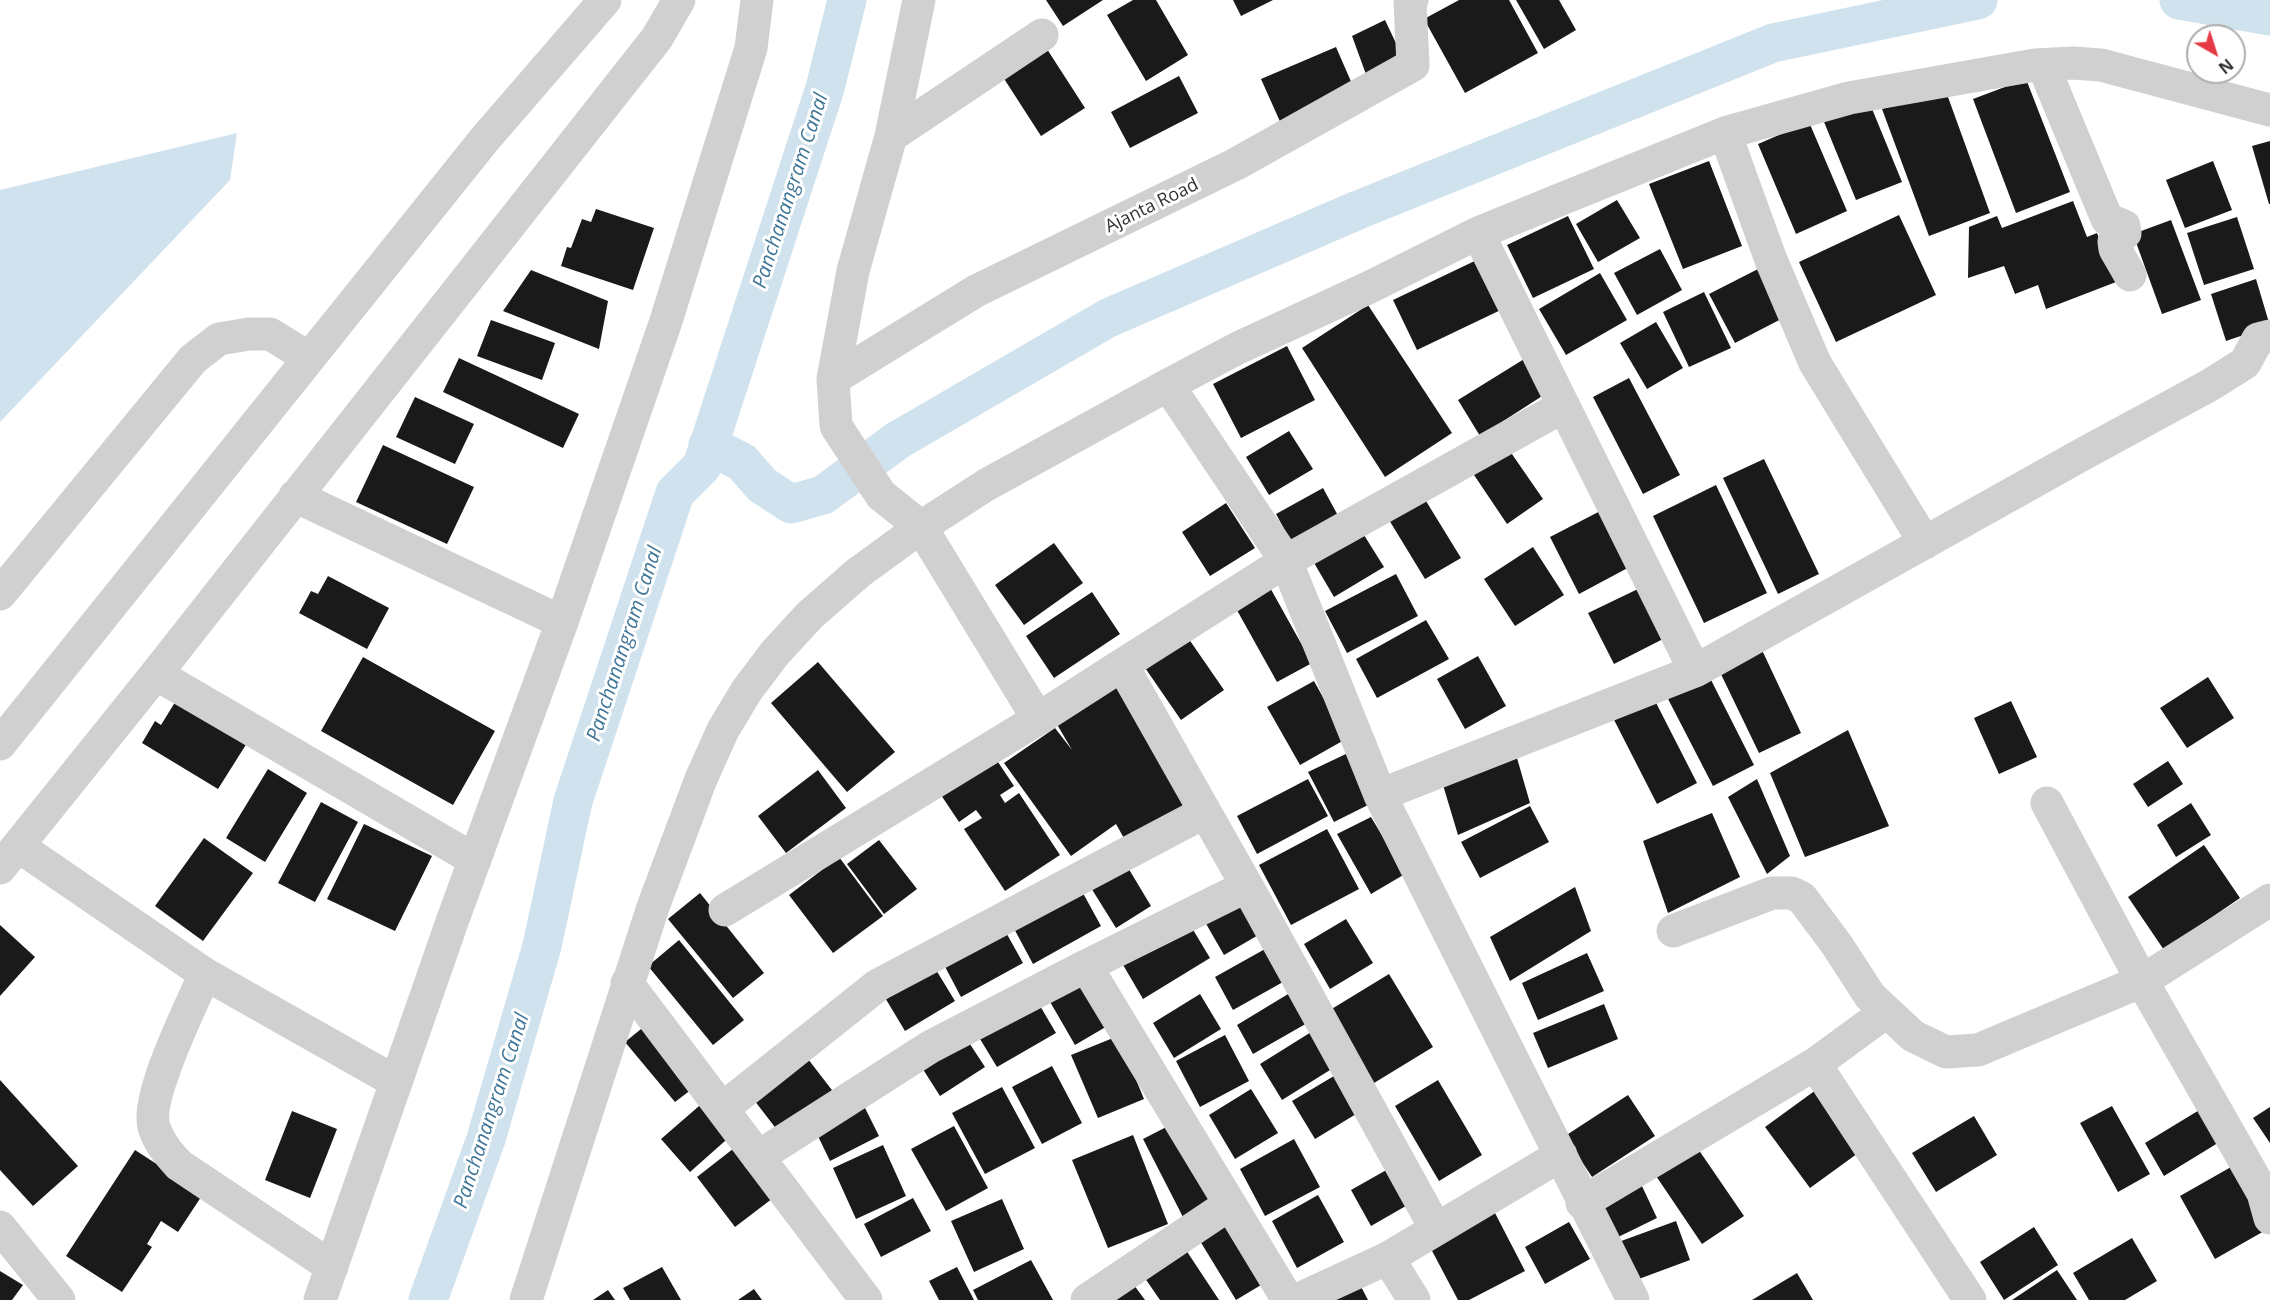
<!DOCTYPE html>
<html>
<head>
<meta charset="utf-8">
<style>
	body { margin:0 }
	#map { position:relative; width:2270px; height:1300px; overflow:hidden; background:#fff; font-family:"Open Sans",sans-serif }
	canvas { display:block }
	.north { position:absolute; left:2186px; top:24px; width:60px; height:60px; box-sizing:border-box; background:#fff; border:2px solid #adadad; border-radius:50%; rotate:141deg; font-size:16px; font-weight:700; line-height:24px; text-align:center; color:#333 }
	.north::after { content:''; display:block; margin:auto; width:21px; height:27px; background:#e63946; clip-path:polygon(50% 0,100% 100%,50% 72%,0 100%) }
</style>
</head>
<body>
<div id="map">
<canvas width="2270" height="1300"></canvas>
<div class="north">N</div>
</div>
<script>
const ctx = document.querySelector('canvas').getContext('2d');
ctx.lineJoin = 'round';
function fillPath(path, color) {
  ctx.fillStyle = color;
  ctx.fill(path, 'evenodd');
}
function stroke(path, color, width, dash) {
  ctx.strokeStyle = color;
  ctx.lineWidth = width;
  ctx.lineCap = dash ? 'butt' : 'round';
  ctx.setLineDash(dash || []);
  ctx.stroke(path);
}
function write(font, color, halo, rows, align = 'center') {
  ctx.font = font + ' "Open Sans",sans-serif';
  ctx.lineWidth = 6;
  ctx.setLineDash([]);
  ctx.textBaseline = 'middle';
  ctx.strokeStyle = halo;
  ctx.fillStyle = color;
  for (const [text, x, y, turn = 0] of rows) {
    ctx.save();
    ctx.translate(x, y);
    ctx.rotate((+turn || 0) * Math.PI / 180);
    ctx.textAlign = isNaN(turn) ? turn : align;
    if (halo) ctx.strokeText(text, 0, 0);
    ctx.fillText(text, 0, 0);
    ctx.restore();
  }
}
const water = new Path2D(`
	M237 133 230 180 0 422V190Z`);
const canal = new Path2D(`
	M2179 0 2270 16
	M708 445 742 462 762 485 791 504 823 495 898 440 1108 318 1358 210 1773 43 1978 0
	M428 1300 486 1139 542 946 573 801 675 493 702 466 825 88 847 0`);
const building = new Path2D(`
	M1046 0H1103L1063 26Z
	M1133 0H1156L1188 55 1146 81 1107 15Z
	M1233 0H1273L1241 16Z
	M1459 0H1509L1538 53 1465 93 1424 19Z
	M1516 0H1559L1576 30 1544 49Z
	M1385 20 1402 56 1367 77 1352 36Z
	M1045 46 1085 108 1041 136 1001 74Z
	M1336 47 1356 93 1282 126 1261 79Z
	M1179 76 1198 113 1130 148 1111 112Z
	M2026 79 2070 192 2016 213 1973 99Z
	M1944 86 1990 213 1929 236 1882 109Z
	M1868 99 1902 182 1856 200 1822 117Z
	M1809 122 1847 211 1796 234 1758 144Z
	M2270 141V204H2269L2252 146Z
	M1709 161 1742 246 1683 269 1649 184Z
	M2213 161 2232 210 2185 228 2166 180Z
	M1617 200 1640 238 1598 262 1576 224Z
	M2073 201 2087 237 2097 233 2116 282 2046 309 2038 285 2015 294 2004 266 1968 278 1969 227 1997 216 2002 228Z
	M596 209 654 228 633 290 561 266 567 247 571 248 582 219 591 222Z
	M1899 215 1936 295 1836 342 1799 262Z
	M1568 216 1594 269 1533 298 1507 245Z
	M2237 217 2254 269 2204 285 2187 233Z
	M2171 220 2201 300 2162 314 2133 234Z
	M1660 249 1682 290 1637 315 1614 273Z
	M1483 257 1507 307 1417 350 1393 300Z
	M1760 268 1785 317 1735 343 1709 294Z
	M531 270 608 301 599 349 503 311Z
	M1600 273 1627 320 1566 355 1539 309Z
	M2256 279 2270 326 2226 341 2211 294Z
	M1704 292 1731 348 1689 367 1663 312Z
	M1368 305 1452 433 1385 477 1302 348Z
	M491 320 555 343 542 380 477 356Z
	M1656 322 1683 368 1647 389 1620 343Z
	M1287 346 1315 400 1241 438 1213 384Z
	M1529 356 1550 391 1480 436 1458 400Z
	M459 358 579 414 563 448 443 392Z
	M1629 378 1680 475 1643 494 1593 397Z
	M415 397 474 424 455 464 396 437Z
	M1289 431 1313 469 1269 495 1246 457Z
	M1505 444 1543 499 1507 524 1470 469Z
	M383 445 474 487 447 544 356 502Z
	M1764 459 1819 574 1778 594 1723 478Z
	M1716 485 1767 593 1704 623 1653 516Z
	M1323 488 1342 523 1295 549 1276 514Z
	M1418 488 1461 558 1425 579 1383 510Z
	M1226 503 1255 548 1210 576 1182 532Z
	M1608 507 1637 563 1579 594 1550 537Z
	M1359 527 1384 567 1334 597 1310 556Z
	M1054 543 1083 583 1024 625 995 585Z
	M1533 547 1564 595 1515 626 1484 579Z
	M1396 574 1418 616 1347 653 1325 611Z
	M328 576 389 608 367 649 299 613 311 591 318 594Z
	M1268 584 1312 663 1277 682 1233 603Z
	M1640 588 1665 638 1614 664 1588 613Z
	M1092 592 1120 634 1054 678 1026 636Z
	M1426 620 1449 659 1377 698 1356 659Z
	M1184 632 1224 690 1181 720 1141 662Z
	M1761 648 1801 733 1759 753 1718 668Z
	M1478 656 1506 706 1465 729 1437 679Z
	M363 657 495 731 453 805 321 731Z
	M818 662 895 752 847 792 771 703Z
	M1708 674 1754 765 1713 786 1666 695Z
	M2208 677 2234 718 2187 748 2160 708Z
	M1123 680 1194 799 1125 840 1116 824 1071 856 1004 763 1055 728 1072 750 1055 721Z
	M1314 681 1346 739 1300 765 1267 707Z
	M1649 689 1697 783 1657 804 1609 710Z
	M177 699 247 743 218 789 142 743 155 721 161 725Z
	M2011 701 2037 757 1999 774 1974 718Z
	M1848 730 1889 826 1805 857 1770 773Z
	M1348 753 1374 802 1334 822 1308 772Z
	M994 756 1014 786 1000 795 1005 803 1019 793 1060 855 1005 891 964 829 982 818 976 810 959 822 939 792Z
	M1517 758 1530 803 1458 835 1443 785Z
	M2168 761 2183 784 2148 807 2133 784Z
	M268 769 307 793 265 862 226 838Z
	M818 770 846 808 786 853 758 816Z
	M1308 779 1328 816 1257 854 1237 816Z
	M1757 779 1790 856 1767 874 1728 797Z
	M321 802 358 822 315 902 278 883Z
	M2191 803 2211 835 2176 857 2157 825Z
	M1530 806 1549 842 1480 878 1461 842Z
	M1712 813 1740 877 1668 913 1643 841Z
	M1371 817 1405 874 1371 894 1337 834Z
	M364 824 432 856 395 931 327 899Z
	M1327 829 1359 889 1291 925 1259 865Z
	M204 838 253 873 203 941 155 906Z
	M879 840 917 889 884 914 847 864Z
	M2204 845 2240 898 2164 950 2128 897Z
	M839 857 883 916 833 953 789 895Z
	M1124 861 1151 906 1116 928 1088 883Z
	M1078 884 1101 926 1033 964 1011 923Z
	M1575 887 1591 931 1510 981 1490 937Z
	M1244 890 1267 930 1224 955 1201 915Z
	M700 893 764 973 733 998 668 919Z
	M1186 918 1210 958 1143 999 1119 958Z
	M1346 919 1373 963 1330 989 1304 944Z
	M0 925 35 957 0 996Z
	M1003 927 1023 963 961 997 942 961Z
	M679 940 744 1020 713 1045 648 966Z
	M1274 944 1292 977 1233 1010 1215 977Z
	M1587 953 1604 991 1538 1020 1522 983Z
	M930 960 955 1001 905 1031 881 991Z
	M1389 974 1433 1047 1374 1083 1330 1010Z
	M1083 980 1109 1025 1075 1045 1049 1000Z
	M1298 988 1316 1018 1253 1054 1237 1025Z
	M1200 994 1221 1029 1174 1058 1153 1023Z
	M1036 999 1056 1033 997 1067 977 1034Z
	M1604 1004 1618 1039 1548 1068 1533 1033Z
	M646 1025 696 1086 675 1102 625 1042Z
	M1316 1029 1338 1065 1282 1100 1260 1064Z
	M964 1035 985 1067 940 1096 919 1063Z
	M1225 1035 1249 1081 1200 1107 1176 1061Z
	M1118 1036 1144 1099 1098 1118 1071 1055Z
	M808 1059 835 1094 781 1135 754 1100Z
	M1052 1066 1082 1123 1042 1144 1012 1087Z
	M1344 1070 1366 1108 1315 1139 1292 1101Z
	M0 1080 78 1166 33 1206 0 1170Z
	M1438 1080 1482 1155 1439 1181 1395 1106Z
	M1002 1087 1035 1148 985 1174 952 1113Z
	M1820 1087 1865 1148 1810 1188 1765 1127Z
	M1251 1089 1278 1133 1235 1159 1209 1115Z
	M1628 1095 1655 1136 1592 1177 1565 1136Z
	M706 1100 734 1133 690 1172 661 1139Z
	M864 1106 879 1136 830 1161 815 1130Z
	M2112 1106 2150 1174 2118 1192 2080 1123Z
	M2206 1106 2226 1138 2164 1176 2145 1143Z
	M2270 1107V1143L2253 1118Z
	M292 1111 337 1129 310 1198 265 1180Z
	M1974 1116 1997 1155 1936 1192 1912 1153Z
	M1176 1122 1217 1202 1184 1219 1143 1139Z
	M954 1126 988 1188 946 1211 911 1149Z
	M1133 1135 1168 1224 1108 1248 1072 1160Z
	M1294 1139 1320 1187 1265 1216 1240 1169Z
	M1694 1143 1744 1216 1702 1244 1652 1170Z
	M738 1145 777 1195 735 1227 697 1177Z
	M883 1145 906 1196 856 1219 833 1168Z
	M135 1150 203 1194 178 1232 161 1221 147 1244 152 1247 122 1292 66 1256Z
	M1397 1164 1418 1199 1371 1226 1351 1190Z
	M2231 1167 2266 1230 2215 1259 2180 1196Z
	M1641 1184 1657 1218 1610 1241 1594 1207Z
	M1318 1195 1344 1242 1297 1268 1272 1221Z
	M913 1198 931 1231 881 1257 864 1224Z
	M1002 1199 1024 1249 974 1272 951 1221Z
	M1495 1213 1525 1271 1469 1300H1458L1430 1247Z
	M1233 1215 1271 1279 1236 1300 1197 1236Z
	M1676 1221 1690 1260 1628 1283 1613 1244Z
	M1569 1222 1590 1259 1545 1284 1525 1247Z
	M2034 1227 2058 1265 2004 1300 1980 1262Z
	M2132 1238 2157 1281 2125 1300H2089L2073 1273Z
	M1182 1244 1219 1300H1160L1140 1271Z
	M1031 1260 1053 1300H978L973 1290Z
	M662 1267 681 1300H630L623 1288Z
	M957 1267 974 1300H939L929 1281Z
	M2057 1270 2077 1300H2012Z
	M0 1271 23 1285 12 1300H0Z
	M1797 1273 1813 1300H1752Z
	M1128 1277 1145 1300H1096Z
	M1356 1277 1368 1300H1332Z
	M754 1289 762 1300H738Z
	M608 1290 615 1300H593Z`);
const minor = new Path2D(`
	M919 0 891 136 853 271 833 379 836 426 881 495 921 527 1038 719 1122 665
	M2043 65 2107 219 2124 226 2125 233 2114 242 2115 249 2130 275
	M1725 133 1771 260 1815 363 1925 543
	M891 136 1042 35
	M833 379 976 291 1236 164 1413 65 1410 2 1412 0
	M1168 385 1286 561 1380 795 1633 1300
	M295 496 562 622
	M0 594 193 359 219 339 249 334H270L309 358
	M1695 671 2083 454 2210 385 2245 363 2258 339 2270 336
	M156 674 475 860
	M0 744 484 140 605 0
	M1380 795 1695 671 1478 233
	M2047 803 2142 981 2263 1193 2270 1218
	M18 846 205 974 396 1082
	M0 868 156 674 657 38 679 0
	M1247 886 1122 665 1286 561 1564 406
	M725 910 1038 719
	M1673 931 1772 893H1792L1802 898 1837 945 1870 996 1913 1036 1946 1052 1978 1050 2142 981 2270 900
	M205 974C191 1006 145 1097 154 1127 159 1143 168 1153 179 1165L332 1267
	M627 983 866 1300
	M1815 1064 1886 1012
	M722 1109 878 985 1205 812
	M758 1157 930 1047 1086 966
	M1582 1203 1815 1064 1970 1300
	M0 1227 59 1300
	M320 1300 453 919 562 622 666 321 751 48 757 0
	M526 1300 653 907 701 779 723 730 747 690 775 653 810 615 858 573 921 527 986 485 1168 385 1238 348 1370 287 1478 233 1559 200 1725 133 1849 98 2035 65 2073 63 2101 65 2270 110
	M1087 1300 1230 1204
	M1288 1300 1086 966 1247 886 1436 1229
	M1297 1300 1388 1258
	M1414 1300 1388 1258 1561 1155`);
const streetNames = [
	["Ajanta Road",1152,206,-26]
];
const waterNames = [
	["Panchanangram Canal",791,191,-72],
	["Panchanangram Canal",625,644,-72],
	["Panchanangram Canal",492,1111,-72]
];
fillPath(water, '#cfe2ee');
stroke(canal, '#cfe2ee', 39);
fillPath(building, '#1a1a1a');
stroke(minor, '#d0d0d0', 33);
write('18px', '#333', '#fff', streetNames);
write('italic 20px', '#3f7597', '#fff', waterNames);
</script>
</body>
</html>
